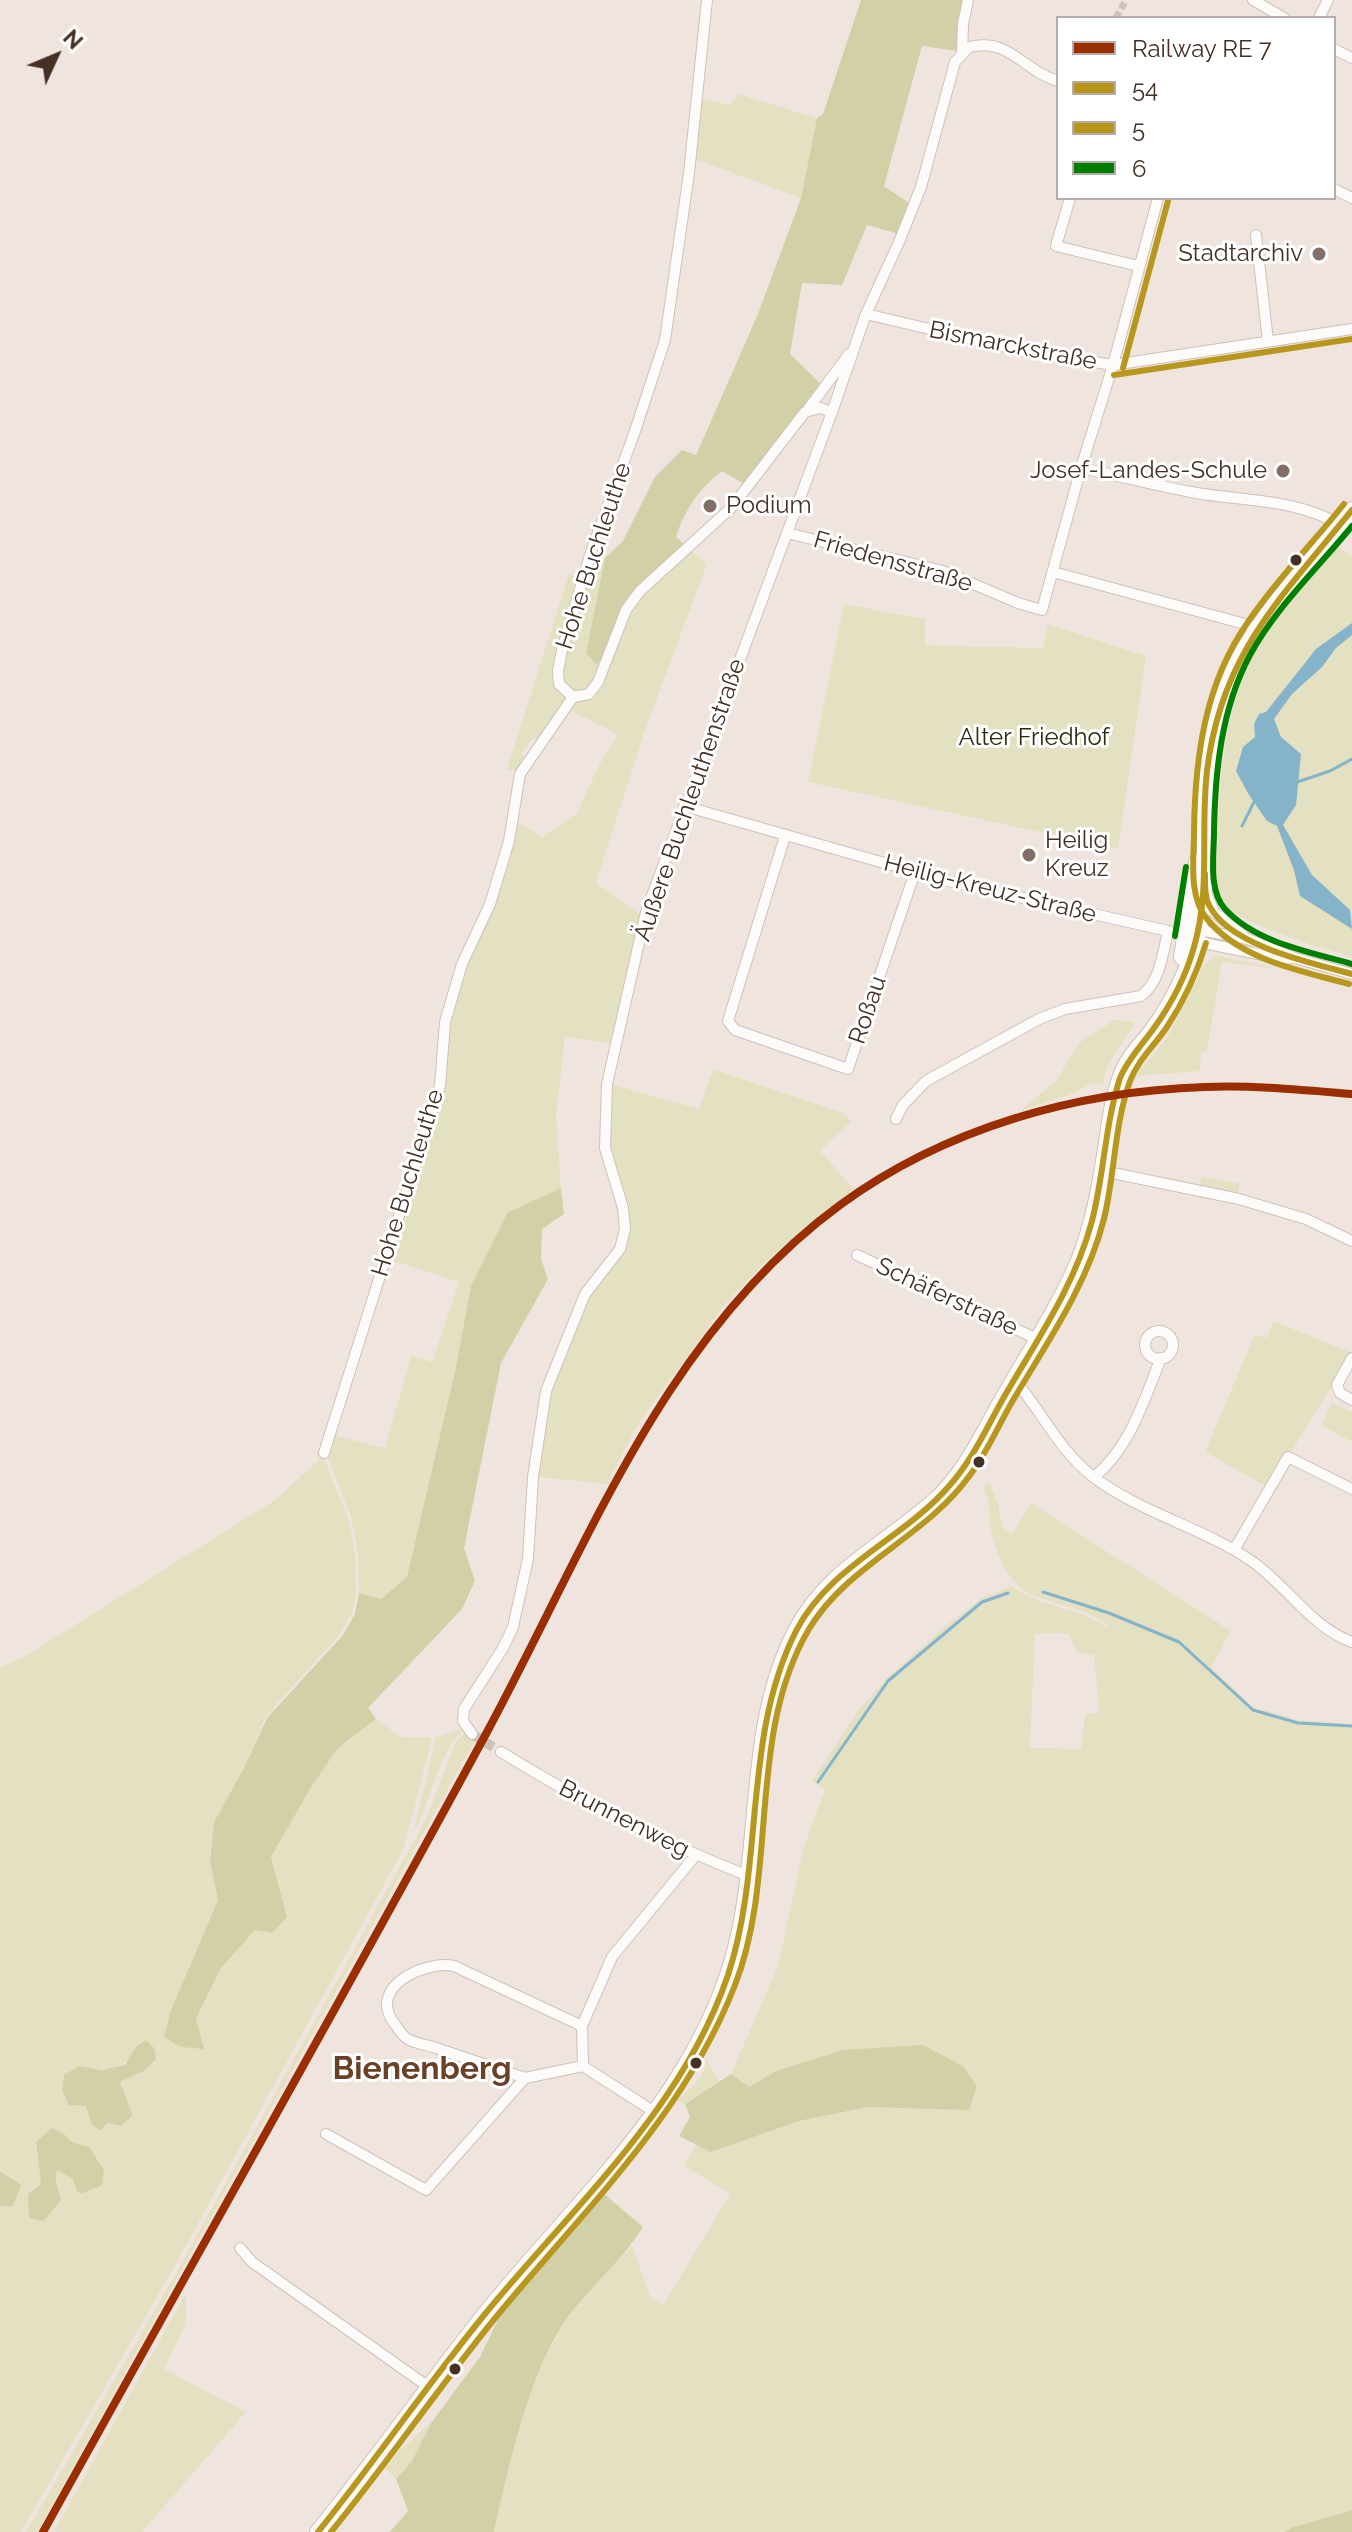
<!DOCTYPE html>
<html>
<head>
<meta charset="utf-8">
<style>
	body { margin:0 }
	#map { position:relative; width:1352px; height:2532px; overflow:hidden; background:#f0e5de; font-family:Raleway,sans-serif }
	canvas { display:block }
	.legend { position:absolute; left:1056px; top:16px; width:280px; height:184px; box-sizing:border-box; background:#fff; border:2px solid #b4aca8; margin:0; padding:10px 14px; list-style:none; font-size:24px; color:#443025 }
	.legend li { display:flex; align-items:center; gap:16px; height:40px }
	.legend b { width:40px; border:2px solid #b4aca8 }
	.north { position:absolute; left:16px; top:16px; width:80px; height:80px; -webkit-text-stroke:6px #fff; paint-order:stroke; rotate:46deg; font-size:22px; font-weight:700; line-height:32px; text-align:center; color:#443025 }
	.north::after { content:''; display:block; margin:auto; width:28px; height:36px; background:#443025; clip-path:polygon(50% 0,100% 100%,50% 72%,0 100%) }
</style>
</head>
<body>
<div id="map">
<canvas width="1352" height="2532"></canvas>
<ul class="legend">
<li><b style="height:10px;background:#992e00"></b>Railway RE 7</li>
<li><b style="height:10px;background:#b7971e"></b>54</li>
<li><b style="height:10px;background:#b7971e"></b>5</li>
<li><b style="height:10px;background:#008000"></b>6</li>
</ul>
<div class="north">N</div>
</div>
<script>
const ctx = document.querySelector('canvas').getContext('2d');
ctx.lineJoin = 'round';
function fillPath(path, color) {
  ctx.fillStyle = color;
  ctx.fill(path, 'evenodd');
}
function stroke(path, color, width, dash) {
  ctx.strokeStyle = color;
  ctx.lineWidth = width;
  ctx.lineCap = dash ? 'butt' : 'round';
  ctx.setLineDash(dash || []);
  ctx.stroke(path);
}
function write(font, color, halo, rows, align = 'center') {
  ctx.font = font + ' Raleway,sans-serif';
  ctx.lineWidth = 6;
  ctx.setLineDash([]);
  ctx.textBaseline = 'middle';
  ctx.strokeStyle = halo;
  ctx.fillStyle = color;
  for (const [text, x, y, turn = 0] of rows) {
    ctx.save();
    ctx.translate(x, y);
    ctx.rotate((+turn || 0) * Math.PI / 180);
    ctx.textAlign = isNaN(turn) ? turn : align;
    if (halo) ctx.strokeText(text, 0, 0);
    ctx.fillText(text, 0, 0);
    ctx.restore();
  }
}
const green = new Path2D(`
	M738 94 817 118 801 198 694 159 701 98 730 105Z
	M1334 544 1352 557V957C1325 949 1239 924 1223 903 1211 887 1217 856 1218 837 1219 773 1226 704 1256 647 1274 613 1309 573 1334 544Z
	M689 549 707 564 643 736 596 883 641 915 611 1043 565 1037 556 1116 561 1188 507 1213 471 1286 456 1367 407 1577 381 1599 359 1593 358 1554 351 1517 326 1453 332 1435 385 1448 411 1356 432 1362 459 1282 388 1259 442 1087 448 1023 514 820 542 837 577 813 598 767 618 734 570 710 575 701 592 698C606 677 611 653 621 629 636 595 663 574 689 549Z
	M594 557 605 558 586 653 603 657C597 675 594 689 574 693L563 683 562 671Z
	M569 574 580 578 554 668 568 699 539 741 533 738 521 754 527 759 519 772 507 769Z
	M844 604 925 619V645L1043 648 1048 624 1146 656 1118 849 808 782Z
	M1217 956 1287 970 1222 962 1207 1050 1201 1053 1200 1071 1137 1076 1139 1071 1167 1038 1204 965Z
	M1114 1020 1135 1022 1107 1067 1103 1083 1089 1085 1075 1093 1020 1111 1056 1081 1079 1043Z
	M713 1069 843 1113 851 1121 820 1151 854 1189 801 1230 762 1265 726 1303 638 1424 607 1484 536 1477 548 1392 587 1296 627 1229 608 1149 610 1084 699 1109Z
	M1201 1177 1240 1184 1238 1192 1200 1185Z
	M1273 1321 1352 1353 1269 1488 1205 1452 1255 1334 1267 1338Z
	M1332 1403 1352 1412V1442L1321 1425Z
	M323 1456 348 1518 355 1554 356 1593 352 1613 340 1634 266 1716 243 1770 214 1822 210 1862 218 1900 171 2010 196 2020 221 1968 255 1929 287 1917 271 1857 313 1784 338 1748 376 1719 401 1737 432 1738 403 1850 173 2269 21 2532H0V2206H13L20 2186 0 2171V1667L22 1658 275 1500ZM135 2048H154L156 2059 144 2071 120 2082 133 2117 121 2126 107 2123 92 2125 86 2106 79 2066C103 2070 125 2074 135 2048ZM64 2134 72 2142 89 2147 77 2192 73 2179 57 2170 56 2181 61 2200 28 2194 41 2184 36 2142Z
	M989 1483 998 1503 1002 1527 1012 1534 1031 1503 1231 1631 1211 1667 1253 1707 1297 1720 1352 1724V2510L1291 2528 1285 2532H494C508 2467 529 2375 566 2321 585 2293 610 2271 632 2246L650 2296 663 2306 730 2194 684 2166 696 2144 711 2152 799 2121 868 2107 969 2109 977 2086 963 2066 923 2045 776 2071 749 2087 731 2074 778 1966 804 1846 825 1790 812 1781 857 1712 887 1678 942 1629 982 1598 1012 1586C1040 1608 1078 1606 1106 1627L1108 1625C1081 1603 1034 1606 1013 1580 1004 1570 995 1548 992 1535 988 1518 992 1501 982 1487ZM1058 1633 1069 1634 1077 1653 1094 1655 1099 1712 1085 1715 1081 1749 1030 1748 1035 1634Z
	M464 1729C436 1756 432 1801 413 1834L436 1737Z
	M466 1732 475 1740 37 2532H26L178 2270 427 1817 455 1743Z
	M706 2059 719 2081 685 2104 677 2100C691 2086 705 2080 706 2059Z
	M186 2293V2324L164 2369 246 2412 142 2532H54Z
	M431 2423 412 2461 396 2479 385 2468 399 2451Z`);
const forest = new Path2D(`
	M861 0H963L957 51 922 46 884 186 912 205 899 234 867 225 842 285 802 283 790 354 821 384 744 484 722 471C699 489 685 509 676 537L685 545 638 589 603 657 596 664 586 653 605 558 623 541 655 477 682 450 696 455 758 314 801 198 817 118 823 114Z
	M561 1188 564 1214 542 1229 541 1259 548 1279 501 1363 464 1548 475 1581 462 1609 368 1708 376 1719 338 1748 313 1784 271 1857 287 1917 272 1933 255 1930 221 1968 196 2019 204 2049 181 2047 164 2037 171 2010 218 1900 210 1862 214 1822 243 1770 267 1718 343 1635 355 1614 359 1593 381 1599 407 1577 456 1367 471 1286 507 1213Z
	M146 2040 154 2048 156 2059 144 2071 120 2082 133 2116 121 2126 107 2123 101 2131 92 2125 86 2106 69 2105 62 2090 64 2075 79 2066 102 2070 125 2065 135 2048Z
	M923 2045 963 2066 977 2086 969 2110 868 2107 799 2121 711 2152 679 2136 690 2117 685 2104 731 2074 749 2087 776 2071 843 2050Z
	M52 2128 64 2134 72 2142 89 2147 104 2170 102 2185 83 2193 77 2192 73 2179 57 2170 56 2181 61 2200 44 2221 29 2218 28 2194 41 2184 36 2142Z
	M0 2171 21 2185 13 2206H0Z
	M602 2192 643 2227C622 2261 592 2285 568 2317 530 2369 508 2468 494 2532H390L408 2511 396 2479 412 2461 431 2423 480 2357 504 2307 544 2256Z
	M1352 2510V2532H1285L1291 2528Z`);
const water = new Path2D(`
	M1352 623V635L1336 648 1322 667 1292 694 1274 719 1281 737 1301 754 1296 805 1283 825 1312 875 1350 910 1352 929 1300 896 1294 870 1277 826 1267 821 1249 795 1236 771 1243 747 1255 737 1254 724 1259 714 1266 712 1316 649Z`);
const stream = new Path2D(`
	M1297 782 1330 771 1352 759
	M1242 826 1254 802
	M1043 1592 1109 1613 1179 1642 1253 1710 1298 1723 1352 1726
	M818 1782 888 1681 982 1602 1008 1593`);
const pedestrianTunnel = new Path2D(`
	M1116 18 1126 0`);
const minorTunnel = new Path2D(`
	M472 1734 501 1752`);
const minor = new Path2D(`
	M1253 0 1284 18
	M1319 18 1328 0
	M1334 49 1352 58
	M962 53 963 24 968 0
	M1334 189 1352 198
	M1070 198 1056 246 1138 266
	M1256 235 1268 341
	M866 314 1018 350 1113 365 1352 329
	M806 412 849 354
	M1081 468C1119 476 1158 486 1196 493 1243 501 1298 499 1340 525
	M787 533 943 571 1018 603 1042 610 1081 468 1113 365 1158 198
	M1053 572 1256 627
	M573 697 559 684 558 671 562 650 590 555 635 431 665 340 689 173 707 0
	M573 697 589 694 598 682 626 610 640 591 731 508 805 412 820 408 832 412
	M684 806 944 880 1168 931 1209 944 1282 959 1295 958
	M785 836 728 1021 735 1030 848 1069 915 872
	M1207 895 1214 912 1243 935
	M1194 929 1248 939 1295 958 1352 974
	M896 1119 903 1105 926 1081 1039 1019 1065 1009 1141 996C1160 982 1163 953 1168 931
	M1103 1171 1239 1199 1306 1219 1352 1241
	M857 1255 1037 1339
	M1145 1345a14 14 0 1 1 28 0a14 14 0 1 1-28 0Z
	M1352 1358 1337 1385 1340 1393 1352 1400
	M1014 1379C1040 1409 1059 1450 1091 1475 1139 1513 1203 1527 1253 1562 1288 1587 1311 1627 1352 1642
	M324 1453 440 1086 445 1022 462 964 490 904 509 841 520 774 573 697
	M1094 1477C1130 1448 1144 1400 1161 1358
	M1234 1550 1288 1457 1352 1489
	M472 1734 463 1721 464 1709 503 1648 513 1627 528 1559 533 1477 546 1391 585 1294 620 1249 625 1229 623 1208 605 1148 607 1084 646 912 832 412 866 314 899 242 921 187 955 62 969 47C1010 37 1023 71 1058 81
	M501 1752C580 1801 664 1843 751 1877
	M583 2066 582 2026 612 1957 695 1856
	M525 2078C495 2068 465 2058 436 2048 427 2045 413 2043 406 2038 402 2035 397 2027 394 2023 367 1987 425 1960 454 1966L582 2026
	M326 2134 426 2190 525 2078 583 2066 656 2113
	M240 2248 252 2262 430 2388`);
const primary = new Path2D(`
	M1182 957 1197 862
	M318 2532C375 2462 427 2388 483 2317 569 2209 683 2111 728 1975 766 1864 742 1735 796 1631 828 1568 892 1542 941 1495 969 1467 984 1431 1004 1397 1029 1353 1058 1309 1078 1263 1093 1226 1100 1188 1106 1149 1110 1123 1113 1093 1124 1069 1131 1054 1143 1043 1152 1031 1173 1002 1189 970 1197 936 1210 882 1202 826 1207 772 1218 648 1282 601 1352 510`);
const bus1 = new Path2D(`
	M1205 874C1205 884 1204 896 1209 905 1229 946 1312 963 1352 974
	M318 2532C375 2461 427 2385 485 2314 573 2207 683 2109 728 1975 765 1863 742 1738 796 1631 830 1565 904 1539 950 1485 973 1459 987 1427 1004 1397 1037 1340 1075 1285 1092 1221 1104 1174 1105 1125 1120 1078 1128 1059 1142 1045 1154 1028 1172 1003 1186 976 1194 947 1211 889 1200 830 1207 771 1221 653 1282 597 1352 510`);
const bus2 = new Path2D(`
	M1123 368 1168 201
	M1114 375 1352 339
	M1344 504C1313 543 1276 580 1248 622 1205 683 1195 757 1194 831 1194 859 1188 896 1207 919 1240 960 1302 971 1349 984
	M331 2532C388 2462 439 2387 496 2317 583 2211 685 2115 735 1985 779 1872 746 1736 809 1629 848 1564 926 1537 970 1475 987 1453 998 1426 1012 1402 1046 1344 1087 1286 1104 1219 1115 1174 1114 1126 1130 1081 1138 1060 1154 1046 1167 1027 1184 1001 1197 973 1206 943`);
const bus3 = new Path2D(`
	M1352 526C1318 568 1276 607 1250 655 1221 709 1215 772 1214 832 1214 856 1208 890 1225 909 1256 943 1310 952 1352 964
	M1175 936 1186 867`);
const rail1 = new Path2D(`
	M43 2532C191 2265 342 2000 487 1732 587 1547 664 1334 840 1205 945 1128 1077 1091 1205 1087 1254 1085 1303 1090 1352 1094`);
const markers = [
	[1319,254,8,"#806f66"],
	[1283,471,8,"#806f66"],
	[710,506,8,"#806f66"],
	[1296,560,7,"#443025"],
	[1029,855,8,"#806f66"],
	[979,1462,7,"#443025"],
	[696,2063,7,"#443025"],
	[455,2369,7,"#443025"]
];
const poiNames = [
	["Stadtarchiv",1303,254],
	["Josef-Landes-Schule",1267,471],
	["Podium",726,506,"left"],
	["Heilig",1045,841,"left"],
	["Kreuz",1045,869,"left"]
];
const streetNames = [
	["Bismarckstraße",1013,346,11],
	["Hohe Buchleuthe",594,556,-72],
	["Friedensstraße",893,562,16],
	["Äußere Buchleuthenstraße",690,800,-71],
	["Heilig-Kreuz-Straße",990,889,14],
	["Roßau",868,1010,-71],
	["Hohe Buchleuthe",408,1183,-73],
	["Schäferstraße",947,1297,25],
	["Brunnenweg",624,1819,27]
];
const parkNames = [
	["Alter Friedhof",1034,738]
];
const districtNames = [
	["Bienenberg",422,2069]
];
fillPath(green, '#e3e1c2');
fillPath(forest, '#d2d0a7');
fillPath(water, '#84b3ca');
stroke(stream, '#84b3ca', 3);
stroke(pedestrianTunnel, '#cec1b9', 7, [7, 3.5]);
stroke(minorTunnel, '#cec1b9', 10, [10, 5]);
stroke(minor, '#cec1b8', 12);
stroke(primary, '#cec1b8', 18);
stroke(minor, '#fdfbfa', 10);
stroke(primary, '#fdfbfa', 16);
stroke(bus1, '#b7971e', 6);
stroke(bus2, '#b7971e', 6);
stroke(bus3, '#008000', 6);
stroke(rail1, '#992e00', 8);
for (const [x, y, r, color] of markers) {
  const dot = new Path2D();
  dot.arc(x, y, r, 0, 2 * Math.PI);
  ctx.fillStyle = color;
  ctx.fill(dot);
  stroke(dot, '#fff', 3);
}
write('24px', '#443025', '#fff', poiNames, 'right');
write('24px', '#443025', '#fff', streetNames);
write('24px', '#2a2c0d', '#fff', parkNames);
write('bold 32px', '#694127', '#fff', districtNames);
</script>
</body>
</html>
